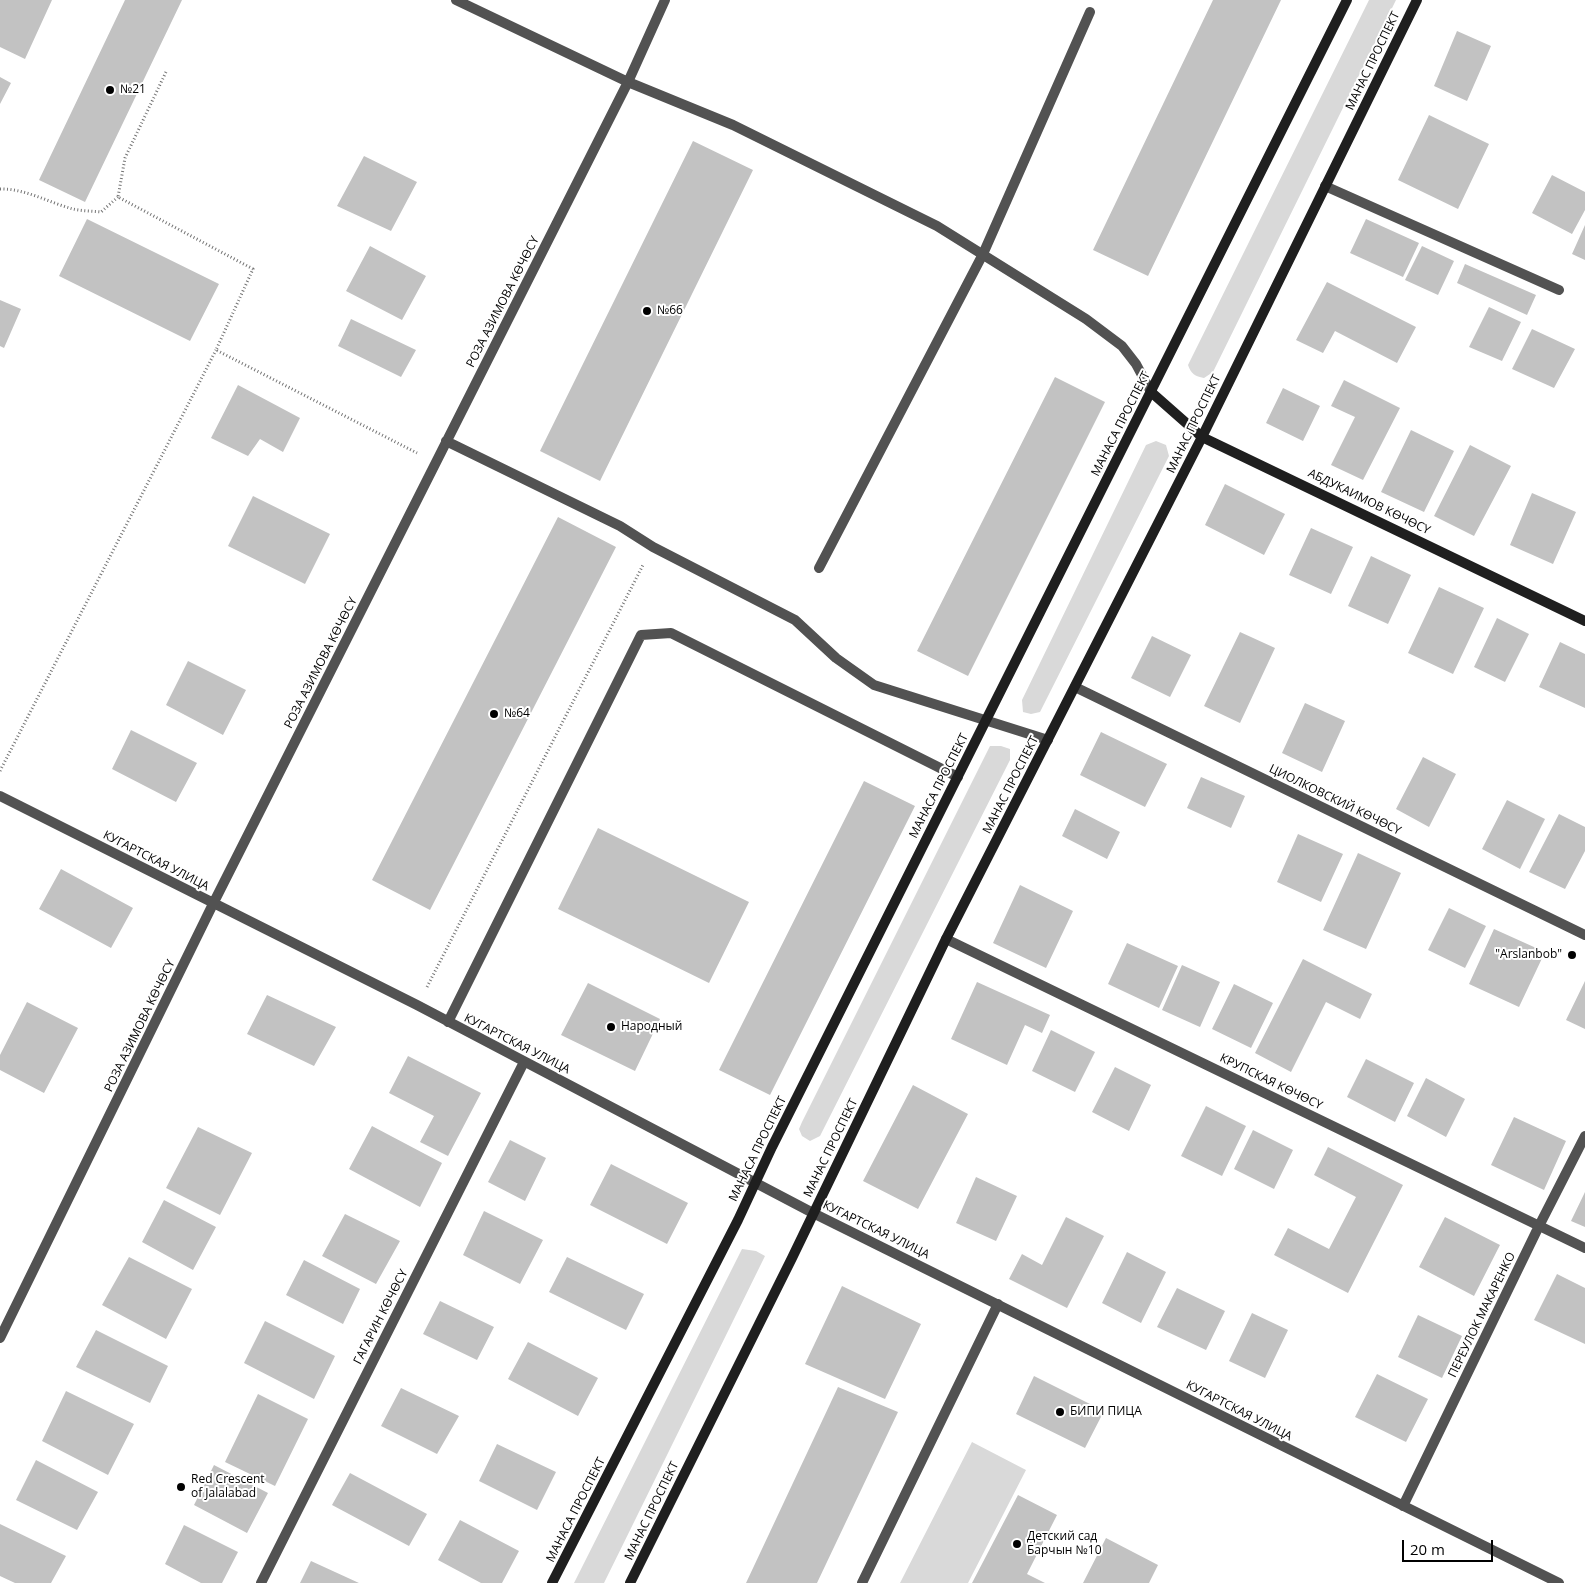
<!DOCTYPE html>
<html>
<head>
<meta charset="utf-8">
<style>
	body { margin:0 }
	#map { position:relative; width:1585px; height:1583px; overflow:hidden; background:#fff; font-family:"Open Sans",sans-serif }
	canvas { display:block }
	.scale { position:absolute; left:1402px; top:1540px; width:91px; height:22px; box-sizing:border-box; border:2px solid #000; border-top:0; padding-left:6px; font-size:15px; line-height:18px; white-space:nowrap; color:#000; -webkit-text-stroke:4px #fff; paint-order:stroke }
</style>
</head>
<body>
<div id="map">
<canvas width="1585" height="1583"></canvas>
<div class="scale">20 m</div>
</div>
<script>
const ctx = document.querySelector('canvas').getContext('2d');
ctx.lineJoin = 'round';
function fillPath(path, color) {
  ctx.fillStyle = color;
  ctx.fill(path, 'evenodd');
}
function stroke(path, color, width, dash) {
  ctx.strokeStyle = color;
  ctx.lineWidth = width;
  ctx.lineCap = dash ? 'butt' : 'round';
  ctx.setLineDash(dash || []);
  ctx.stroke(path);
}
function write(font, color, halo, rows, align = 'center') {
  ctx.font = font + ' "Open Sans",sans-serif';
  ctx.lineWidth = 4;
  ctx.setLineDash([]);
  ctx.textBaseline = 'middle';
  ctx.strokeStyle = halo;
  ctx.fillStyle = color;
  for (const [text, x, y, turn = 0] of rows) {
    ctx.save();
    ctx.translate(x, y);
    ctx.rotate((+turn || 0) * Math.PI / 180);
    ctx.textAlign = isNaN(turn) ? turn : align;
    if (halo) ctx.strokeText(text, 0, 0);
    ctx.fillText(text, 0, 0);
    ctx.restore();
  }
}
const green = new Path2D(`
	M1369 0H1396L1213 372 1204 378C1195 376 1191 374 1188 365Z
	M1156 441 1166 445 1169 456 1040 712 1031 714 1023 712 1022 700 1146 445Z
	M990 746H1001L1010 749V760L820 1136 810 1141 802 1136 799 1129 802 1122Z
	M742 1249 756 1251 765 1256 604 1583H574Z
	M972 1442 1026 1470 968 1583H900Z`);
const building = new Path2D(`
	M0 0H52L25 59 0 47Z
	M125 0H182L85 202 39 180Z
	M1213 0H1281L1148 276 1093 250Z
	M1457 31 1491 46 1467 101 1434 86Z
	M0 77 11 83 0 104Z
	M1429 115 1489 144 1458 209 1398 180Z
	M693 141 753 170 600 481 540 451Z
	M364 156 417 182 391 231 337 206Z
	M1552 175 1585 192V210L1572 234 1532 213Z
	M87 219 219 284 190 341 59 276Z
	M1366 219 1419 243 1403 277 1350 253Z
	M1585 225V260L1572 254Z
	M370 246 426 276 402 320 346 291Z
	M1422 246 1454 261 1438 295 1405 280Z
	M1465 264 1536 295 1527 315 1457 283Z
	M1327 282 1416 327 1397 363 1335 331 1323 353 1296 340Z
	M0 300 21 309 4 348 0 346Z
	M1489 307 1521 322 1502 361 1469 347Z
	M351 319 416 350 401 377 338 346Z
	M1532 329 1575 349 1554 388 1512 369Z
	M1055 377 1105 402 968 676 917 651Z
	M1344 380 1400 408 1363 480 1331 465 1355 417 1331 406Z
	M238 385 300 418 283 452 260 439 248 456 211 438Z
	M1283 388 1320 406 1303 441 1266 423Z
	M1411 430 1454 451 1424 512 1381 492Z
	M1470 445 1511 466 1474 536 1434 516Z
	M1225 484 1285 514 1264 555 1205 525Z
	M1532 493 1576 512 1553 564 1510 545Z
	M253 496 330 534 305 584 228 546Z
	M558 517 616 547 430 910 372 880Z
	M1311 528 1353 547 1331 594 1289 575Z
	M1371 556 1411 575 1388 624 1348 606Z
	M1439 587 1484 608 1453 674 1408 653Z
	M1497 618 1529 634 1505 682 1474 667Z
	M1240 632 1275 648 1240 723 1204 706Z
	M1152 636 1191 655 1170 697 1131 678Z
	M1560 642 1585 654V708L1539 687Z
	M188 661 246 690 223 735 166 705Z
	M1305 703 1345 721 1322 772 1282 753Z
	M131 730 197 763 176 802 112 769Z
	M1101 732 1167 764 1145 807 1080 775Z
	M1423 757 1456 774 1429 827 1396 809Z
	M1201 777 1245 796 1231 828 1187 808Z
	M864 781 915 806 770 1095 719 1070Z
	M1507 800 1545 819 1520 869 1482 849Z
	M1075 809 1120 832 1107 859 1062 836Z
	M1559 814 1585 827V851L1565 889 1529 872Z
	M598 828 749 902 709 983 558 909Z
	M1298 834 1343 854 1321 902 1277 882Z
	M1358 853 1401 873 1366 949 1323 930Z
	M61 869 133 908 111 948 39 909Z
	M1020 885 1073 911 1046 968 993 943Z
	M1449 908 1486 926 1465 968 1428 950Z
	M1494 929 1545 952 1519 1007 1469 984Z
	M1127 943 1178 966 1159 1008 1108 984Z
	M1303 959 1372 994 1360 1019 1326 1002 1291 1072 1255 1053Z
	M1182 965 1220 982 1200 1027 1162 1010Z
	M1585 981V1029L1566 1020Z
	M977 982 1050 1015 1042 1033 1025 1025 1007 1065 951 1039Z
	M588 983 660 1019 635 1071 561 1035Z
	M1234 984 1273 1003 1251 1048 1212 1029Z
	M267 995 336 1027 314 1066 247 1034Z
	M27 1002 78 1028 44 1093 0 1070V1055Z
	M1051 1030 1095 1052 1075 1092 1032 1071Z
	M408 1056 481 1093 448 1156 420 1142 434 1116 389 1093Z
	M1366 1059 1414 1083 1395 1122 1347 1097Z
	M1115 1067 1151 1085 1129 1131 1092 1112Z
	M1426 1078 1465 1099 1446 1137 1407 1116Z
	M913 1085 968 1114 918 1209 863 1181Z
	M1206 1106 1246 1126 1222 1176 1181 1156Z
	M1514 1117 1566 1141 1544 1190 1491 1165Z
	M372 1126 442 1163 420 1207 349 1169Z
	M198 1127 252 1153 220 1215 166 1188Z
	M1253 1130 1293 1150 1274 1189 1234 1169Z
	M510 1140 546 1158 525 1201 488 1182Z
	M1328 1147 1403 1185 1348 1293 1274 1255 1288 1228 1329 1249 1356 1197 1314 1175Z
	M611 1164 688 1203 667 1244 590 1205Z
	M976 1177 1017 1196 996 1241 956 1223Z
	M1585 1192V1227L1571 1221Z
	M164 1200 216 1227 193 1270 142 1242Z
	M484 1211 543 1240 520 1284 463 1255Z
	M345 1214 400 1241 376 1284 322 1256Z
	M1066 1217 1104 1236 1067 1308 1009 1279 1022 1254 1042 1265Z
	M1445 1217 1500 1245 1474 1296 1419 1267Z
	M1127 1252 1166 1272 1141 1323 1102 1303Z
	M129 1257 192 1289 166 1339 102 1305Z
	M567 1257 644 1294 626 1330 549 1292Z
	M304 1260 360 1289 343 1324 286 1295Z
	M1557 1274 1585 1288V1344L1534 1320Z
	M842 1286 921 1324 885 1399 805 1364Z
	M1177 1288 1225 1311 1206 1350 1157 1327Z
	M440 1301 494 1327 477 1360 423 1334Z
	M1252 1313 1288 1330 1265 1378 1229 1361Z
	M1418 1315 1462 1336 1442 1378 1398 1357Z
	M265 1321 335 1356 314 1399 244 1363Z
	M96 1330 168 1366 150 1403 76 1367Z
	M528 1342 598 1378 578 1416 508 1379Z
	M1377 1374 1428 1399 1406 1442 1355 1417Z
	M1034 1376 1104 1411 1085 1448 1016 1414Z
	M838 1387 898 1412 817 1583H746Z
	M401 1388 459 1416 437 1454 381 1426Z
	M66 1391 134 1424 108 1475 42 1441Z
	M258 1394 308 1419 275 1486 225 1462Z
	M497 1444 556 1472 537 1510 479 1481Z
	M36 1460 98 1492 77 1530 16 1500Z
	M214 1465 268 1493 247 1533 194 1505Z
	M350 1473 427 1514 409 1546 332 1505Z
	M1018 1495 1057 1515 1027 1574 1045 1583H972Z
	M460 1520 519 1551 502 1583H481L438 1560Z
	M0 1524 66 1556 51 1583H15L0 1576Z
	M184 1525 238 1552 222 1583H201L165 1564Z
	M1106 1538 1158 1565 1149 1583H1083Z
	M311 1561 359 1583H300Z`);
const path = new Path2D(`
	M166 72 125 158 118 197 253 269 216 350 417 453
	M0 189C24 188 50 203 73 209 82 211 92 211 101 212L118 197
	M0 771 216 350
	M427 987 643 565`);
const lane = new Path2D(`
	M1325 186 1559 290
	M819 568 983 254 1090 12
	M448 1022 641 635 671 633 958 777
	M862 1583 998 1304`);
const street = new Path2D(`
	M456 0 628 82 733 125 937 226 1086 319 1122 346 1136 364 1151 392
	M446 441 620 526 653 547 795 620 836 658 874 685 1048 740
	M1075 687 1585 935
	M0 796 417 1005 813 1213 1559 1583
	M946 939 1585 1248
	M0 1338 213 904 628 82 665 0
	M1403 1506 1539 1226 1585 1136
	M261 1583 524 1062`);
const secondary = new Path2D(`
	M1151 392 1202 437 1585 621
	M552 1583 738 1220 772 1147 1347 0
	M630 1583 792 1258 946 939 1202 437 1417 0`);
const markers = [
	[110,90,5,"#000"],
	[647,311,5,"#000"],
	[494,714,5,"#000"],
	[1572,955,5,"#000"],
	[611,1027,5,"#000"],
	[1060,1412,5,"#000"],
	[181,1487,5,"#000"],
	[1017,1544,5,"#000"]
];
const streetNames = [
	["МАНАС ПРОСПЕКТ",1373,61,-64],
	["РОЗА АЗИМОВА КӨЧӨСҮ",503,302,-63],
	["МАНАСА ПРОСПЕКТ",1121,424,-63],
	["МАНАС ПРОСПЕКТ",1194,424,-64],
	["АБДУКАИМОВ КӨЧӨСҮ",1369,502,26],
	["РОЗА АЗИМОВА КӨЧӨСҮ",321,663,-63],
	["МАНАС ПРОСПЕКТ",1011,785,-63],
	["МАНАСА ПРОСПЕКТ",939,786,-63],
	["ЦИОЛКОВСКИЙ КӨЧӨСҮ",1335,800,26],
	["КУГАРТСКАЯ УЛИЦА",156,861,27],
	["РОЗА АЗИМОВА КӨЧӨСҮ",140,1026,-64],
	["КУГАРТСКАЯ УЛИЦА",517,1044,27],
	["КРУПСКАЯ КӨЧӨСҮ",1271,1082,26],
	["МАНАС ПРОСПЕКТ",831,1148,-64],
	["МАНАСА ПРОСПЕКТ",758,1149,-64],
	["КУГАРТСКАЯ УЛИЦА",876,1230,26],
	["ПЕРЕУЛОК МАКАРЕНКО",1482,1315,-64],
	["ГАГАРИН КӨЧӨСҮ",381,1317,-63],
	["КУГАРТСКАЯ УЛИЦА",1239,1411,27],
	["МАНАСА ПРОСПЕКТ",576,1510,-63],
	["МАНАС ПРОСПЕКТ",652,1511,-64]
];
const poiNames = [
	["№21",120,90],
	["№66",657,311],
	["№64",504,714],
	["\"Arslanbob\"",1562,955,"right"],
	["Народный",621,1027],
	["БИПИ ПИЦА",1070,1412],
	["Red Crescent",191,1480],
	["of Jalalabad",191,1494],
	["Детский сад",1027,1537],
	["Барчын №10",1027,1551]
];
fillPath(green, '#d9d9d9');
fillPath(building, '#c2c2c2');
stroke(path, '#747474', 3, [1, 2.5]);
stroke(lane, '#525252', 10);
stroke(street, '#525252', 10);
stroke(secondary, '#1f1f1f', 10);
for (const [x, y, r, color] of markers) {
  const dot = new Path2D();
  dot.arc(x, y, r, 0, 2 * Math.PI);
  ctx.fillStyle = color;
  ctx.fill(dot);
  stroke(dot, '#fff', 2);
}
write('12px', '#000', '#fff', streetNames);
write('12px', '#000', '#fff', poiNames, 'left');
</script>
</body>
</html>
